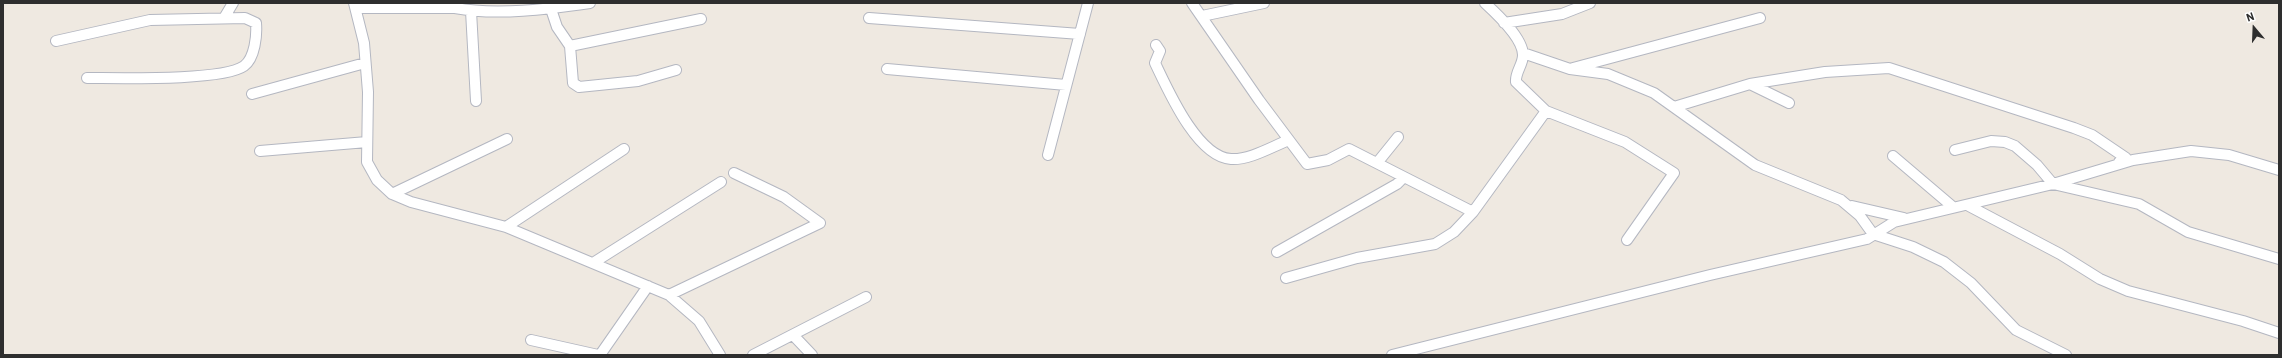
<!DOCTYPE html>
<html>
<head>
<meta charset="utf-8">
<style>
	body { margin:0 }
	#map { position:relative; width:2282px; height:358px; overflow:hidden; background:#efe9e1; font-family:Barlow,sans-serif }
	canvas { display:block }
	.frame { position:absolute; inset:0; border:4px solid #2e2e2e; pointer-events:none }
	.north { position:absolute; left:2234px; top:8px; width:40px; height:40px; -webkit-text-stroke:3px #fff; paint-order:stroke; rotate:341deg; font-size:11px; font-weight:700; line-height:16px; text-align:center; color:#2e2e2e }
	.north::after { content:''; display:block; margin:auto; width:14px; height:18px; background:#2e2e2e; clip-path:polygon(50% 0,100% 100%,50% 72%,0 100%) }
</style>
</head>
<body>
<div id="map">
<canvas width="2282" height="358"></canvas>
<div class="frame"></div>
<div class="north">N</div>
</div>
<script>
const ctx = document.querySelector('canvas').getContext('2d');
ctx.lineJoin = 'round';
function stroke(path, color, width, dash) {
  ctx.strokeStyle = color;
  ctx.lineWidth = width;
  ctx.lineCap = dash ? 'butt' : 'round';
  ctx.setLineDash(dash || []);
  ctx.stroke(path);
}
const minor = new Path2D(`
	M354 3 364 43 368 92 367 162 377 180 392 194 411 202 506 227 669 295 699 321 720 355
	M1192 3 1259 100 1307 164 1328 160 1349 149 1473 212
	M1485 3C1497 14 1523 38 1523 55 1523 65 1515 72 1516 82L1546 111
	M356 8H455C497 16 548 9 590 3
	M551 9 557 27 570 46 573 83 579 87 638 81 676 70
	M471 11 476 101
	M1202 16 1264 3
	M224 18 233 3
	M869 18 1080 34
	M1504 23 1562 14 1590 3
	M56 41 150 20 245 18 256 23C257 35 255 58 244 66 223 81 118 78 87 78
	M1156 45 1160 51 1155 63C1168 90 1197 157 1231 159 1250 160 1271 147 1289 140
	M570 46 701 19
	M1523 53 1570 69 1608 74 1654 93 1755 165 1841 200 1860 216 1873 234 1913 247 1944 262 1971 283 2016 330 2066 355
	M1573 68 1760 18
	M887 69 1066 85
	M1750 84 1789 103
	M252 94 365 63
	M1674 107 1750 84 1825 72 1889 68 2074 128 2092 135 2126 158 2119 162
	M1955 150 1991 141 2005 142 2015 146 2037 165 2053 184 2139 204 2188 232 2279 259
	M260 151 367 142
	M1048 155 1088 3
	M1893 156 1953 207
	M1377 163 1398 137
	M392 194 507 139
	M1852 206 1904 218
	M1969 206 2060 254 2100 279 2128 291 2243 321 2279 333
	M506 227 624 149
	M1277 252 1397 184 1404 177
	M593 263 721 182
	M1286 278 1357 258 1435 244 1454 232 1473 212 1546 111 1625 142 1674 173 1627 240
	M669 295 820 223 784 197 734 173
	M793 335 812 355
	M531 340 598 355
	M600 355 648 286
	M753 355 866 297
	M1392 355 1710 275 1867 239 1894 222 2053 184 2133 160 2191 151 2229 155 2279 170`);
stroke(minor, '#b4b7c1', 12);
stroke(minor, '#fff', 10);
</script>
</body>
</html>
